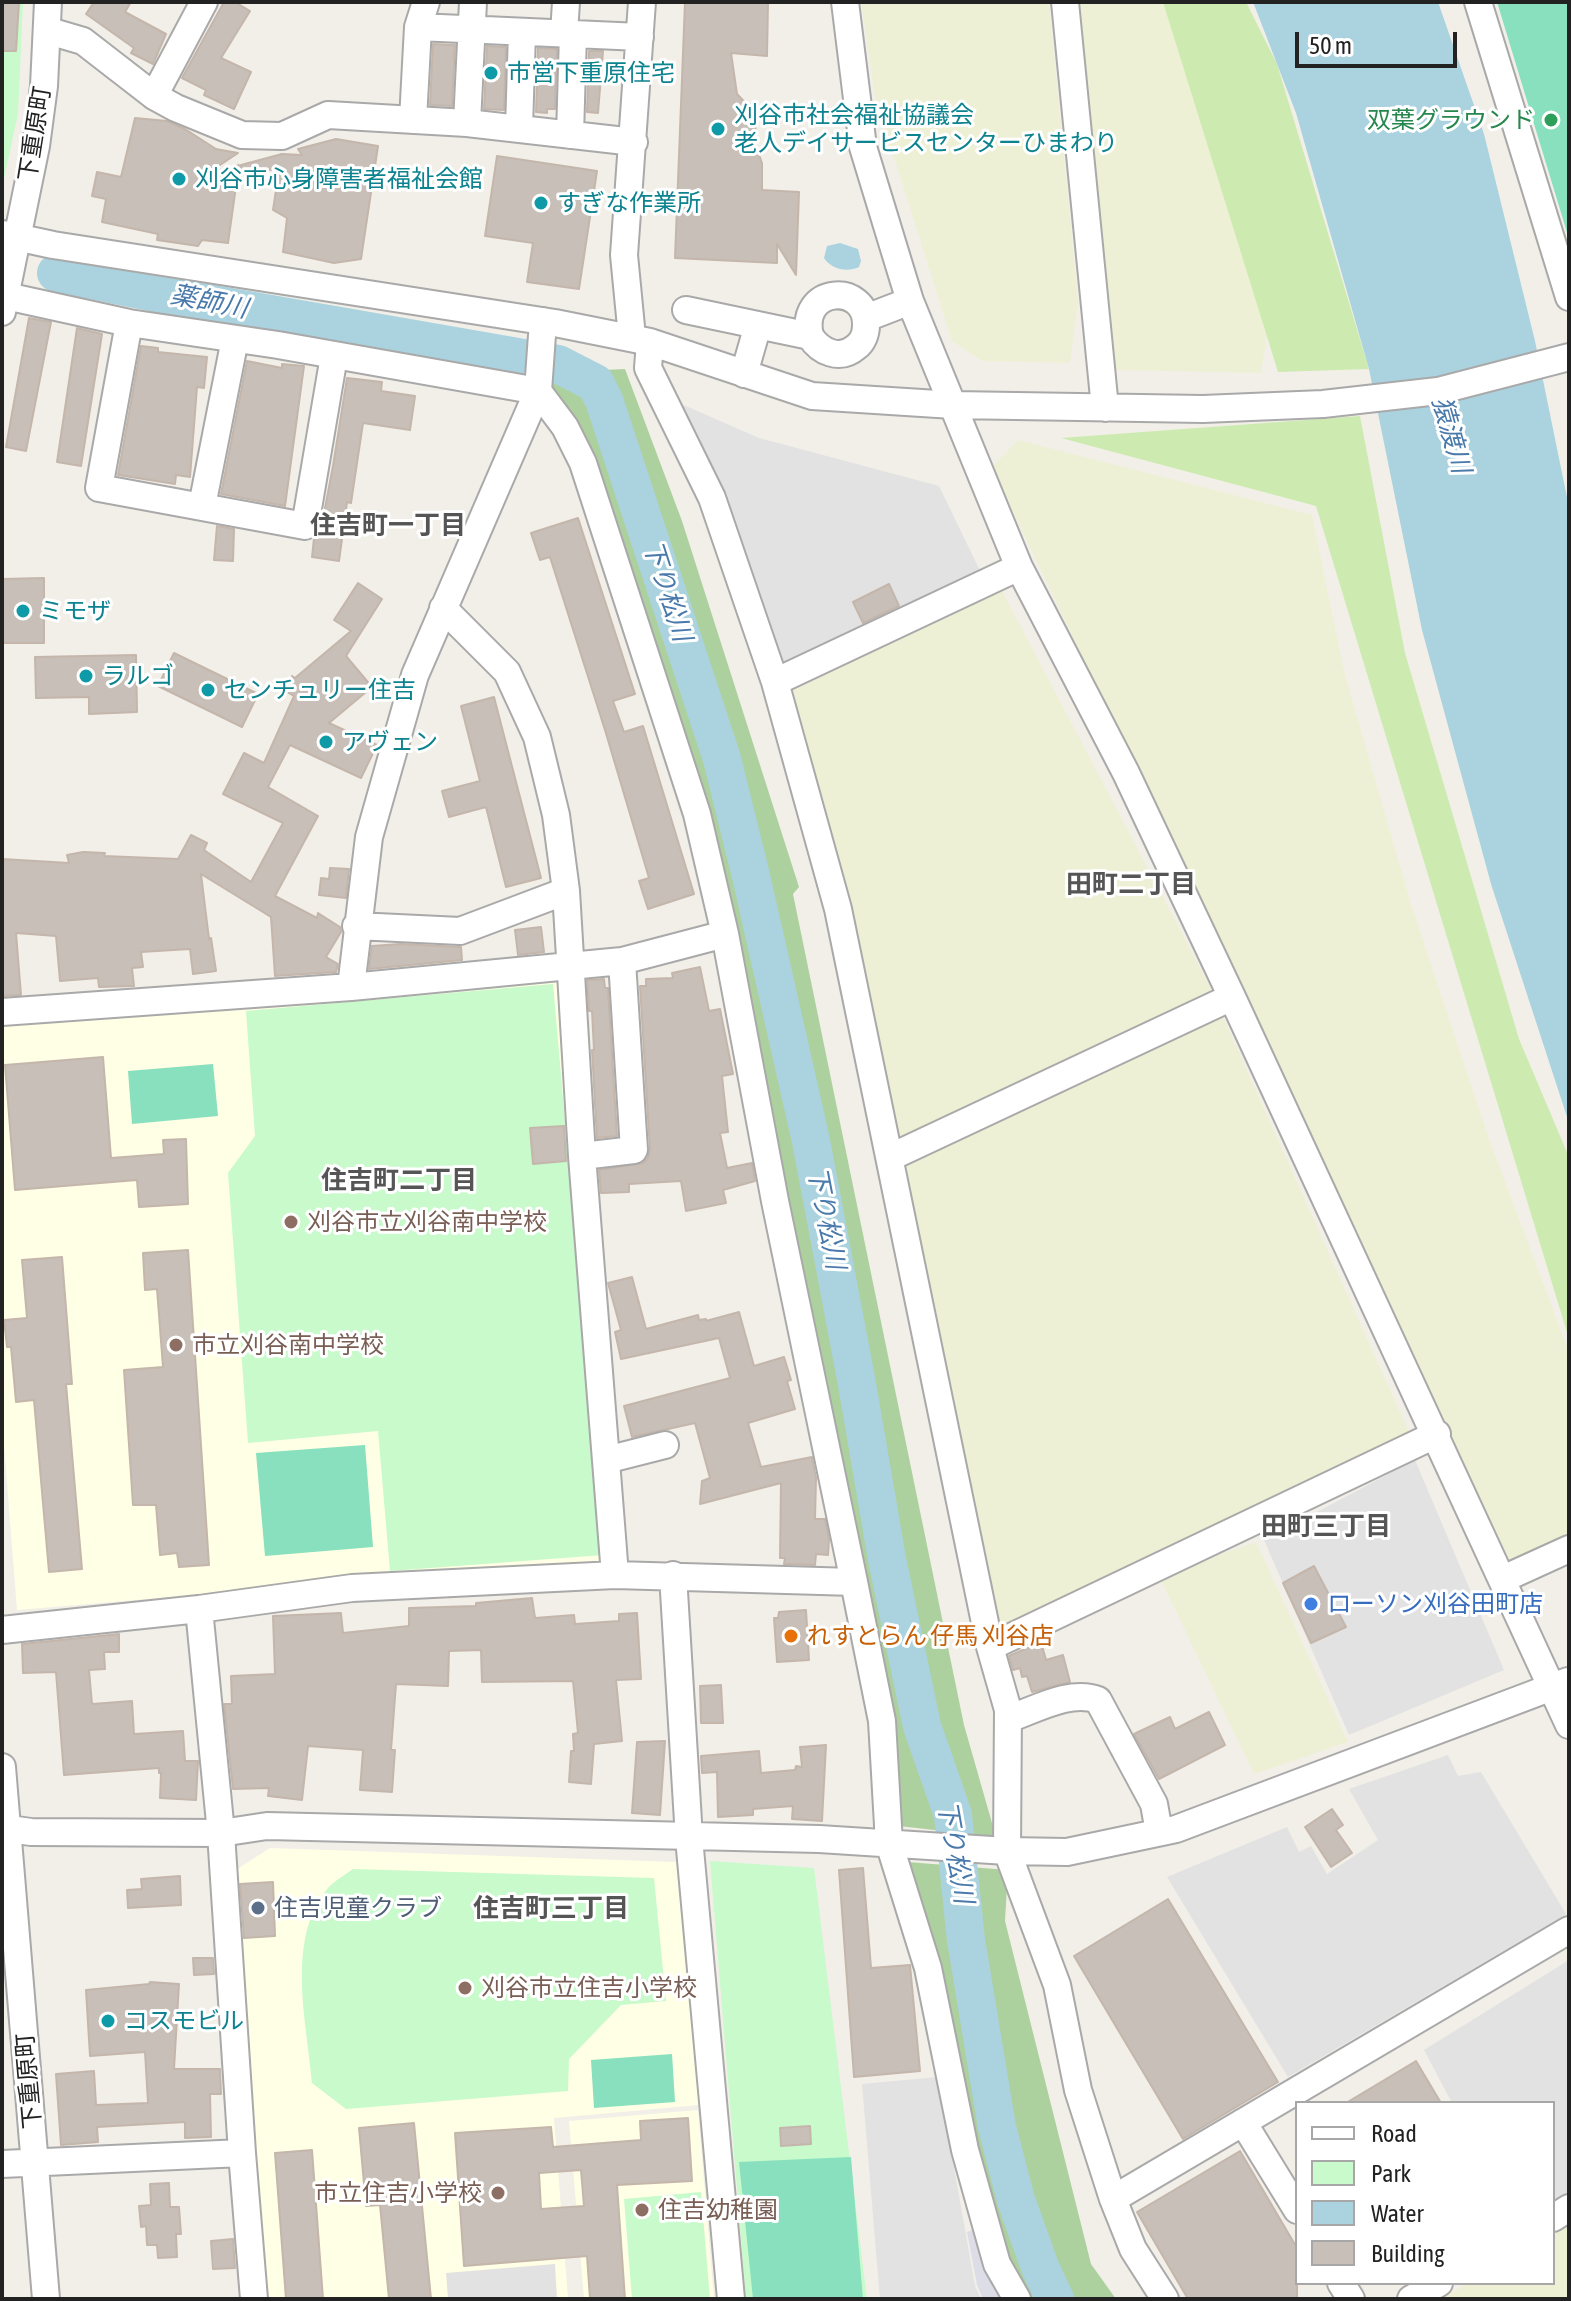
<!DOCTYPE html>
<html>
<head>
<meta charset="utf-8">
<style>
	body { margin:0 }
	#map { position:relative; width:1571px; height:2301px; overflow:hidden; background:#f2efe9; font-family:"Asap Condensed",sans-serif }
	canvas { display:block }
	.frame { position:absolute; inset:0; border:4px solid #222; pointer-events:none }
	.legend { position:absolute; left:1295px; top:2101px; width:260px; height:184px; box-sizing:border-box; background:#fff; border:2px solid #a7a7a7; margin:0; padding:10px 14px; list-style:none; font-size:24px; color:#222 }
	.legend li { display:flex; align-items:center; gap:16px; height:40px }
	.legend b { width:40px; border:2px solid #a7a7a7 }
	.scale { position:absolute; left:1295px; top:32px; width:162px; height:36px; box-sizing:border-box; border:4px solid #222; border-top:0; padding-left:10px; font-size:24px; line-height:28px; white-space:nowrap; color:#222; -webkit-text-stroke:6px #fff; paint-order:stroke }
</style>
</head>
<body>
<div id="map">
<canvas width="1571" height="2301"></canvas>
<div class="frame"></div>
<ul class="legend">
<li><b style="height:10px;background:#fff"></b>Road</li>
<li><b style="height:22px;background:#c8facc"></b>Park</li>
<li><b style="height:22px;background:#aad3df"></b>Water</li>
<li><b style="height:22px;background:#c7bfb8"></b>Building</li>
</ul>
<div class="scale">50 m</div>
</div>
<script>
const ctx = document.querySelector('canvas').getContext('2d');
ctx.lineJoin = 'round';
function fillPath(path, color) {
  ctx.fillStyle = color;
  ctx.fill(path, 'evenodd');
}
function stroke(path, color, width, dash) {
  ctx.strokeStyle = color;
  ctx.lineWidth = width;
  ctx.lineCap = dash ? 'butt' : 'round';
  ctx.setLineDash(dash || []);
  ctx.stroke(path);
}
function write(font, color, halo, rows, align = 'center') {
  ctx.font = font + ' "Asap Condensed","Noto Sans JP",sans-serif';
  ctx.lineWidth = 6;
  ctx.setLineDash([]);
  ctx.textBaseline = 'middle';
  ctx.strokeStyle = halo;
  ctx.fillStyle = color;
  for (const [text, x, y, turn = 0] of rows) {
    ctx.save();
    ctx.translate(x, y);
    ctx.rotate((+turn || 0) * Math.PI / 180);
    ctx.textAlign = isNaN(turn) ? turn : align;
    if (halo) ctx.strokeText(text, 0, 0);
    ctx.fillText(text, 0, 0);
    ctx.restore();
  }
}
const education = new Path2D(`
	M560 977 607 1560 17 1610 2 1419V1025Z
	M270 1848 676 1862 699 2105 554 2118 568 2299H267L234 1871Z
	M698 2110 714 2299H584L569 2121Z`);
const farmland = new Path2D(`
	M861 2H1049L1078 301 1070 363 982 361 952 341 875 97Z
	M1074 2H1162L1180 40 1271 310 1261 373 1111 370Z
	M1018 440 1312 515 1343 668 1410 901 1489 1139 1569 1352V1540L1513 1567 992 467Z
	M1000 587 1218 1002 897 1146 783 686Z
	M1222 1015 1413 1441 995 1632 898 1163Z
	M1256 1542 1348 1742 1254 1774 1159 1576Z
	M1569 2223V2299H1440L1468 2283H1553V2233Z`);
const grass = new Path2D(`
	M1163 2H1246L1277 64 1369 369 1278 372Z
	M1360 416 1405 653 1519 1039 1569 1157V1339L1316 506 1061 438Z`);
const forest = new Path2D(`
	M625 369 682 521 799 887 793 894 964 1725 996 1837 890 1825 727 945 583 463 539 373Z
	M895 1861 1008 1870 1005 1921 1091 2264 1116 2299H1017Z`);
const park = new Path2D(`
	M2 2H23L18 114 2 188Z
	M553 984 603 1555 390 1571 378 1431 248 1443 228 1173 255 1136 246 1011Z
	M710 1861 814 1868 867 2299H746Z
	M353 1869 654 1878 666 2001 621 2005 569 2059 568 2091 346 2109 312 2083C307 2021 285 1940 328 1888 334 1881 345 1875 353 1869Z
	M701 2192 710 2299H632L624 2199Z`);
const pitch = new Path2D(`
	M1497 2H1569V239Z
	M213 1064 218 1116 132 1124 128 1071Z
	M365 1445 373 1547 265 1556 256 1453Z
	M672 2054 675 2102 594 2108 591 2060Z
	M851 2157 863 2299H753L739 2162Z`);
const parking = new Path2D(`
	M679 403 759 438 939 486 983 577 786 677Z
	M1415 1460 1504 1670 1349 1735 1264 1540Z
	M1448 1755 1458 1776 1481 1772 1566 1914 1288 2077 1167 1877 1287 1827 1299 1852 1311 1846 1327 1874 1378 1840 1349 1789Z
	M1569 1960V2192L1553 2201V2103H1452L1424 2050Z
	M938 2077 975 2286 981 2299H880L862 2084Z
	M555 2264 557 2299H448L446 2273Z`);
const plaza = new Path2D(`
	M975 2229 1004 2299H983L977 2285 967 2232Z`);
const water = new Path2D(`
	M1253 2H1438L1484 134 1535 341 1569 507V1123L1491 884 1422 630 1369 369 1296 113Z
	M840 243 858 249 861 261 859 267C847 273 831 269 824 258L827 246Z`);
const river = new Path2D(`
	M56 273 196 301 558 364 595 383 604 400 722 759 751 876 811 1141 857 1384 887 1559 922 1726 953 1815 966 1940 997 2127 1016 2200 1040 2267 1055 2299`);
const building = new Path2D(`
	M2 2H19L16 51H2Z
	M94 2H131L125 12 166 34 153 64 131 53 134 48 86 14Z
	M224 2H235L250 11 221 58 251 72 234 109 204 95 206 90 182 78Z
	M685 2H768L767 56 731 53 737 94 756 114 755 144 762 163V190L799 192 796 275 777 244V263L675 258Z
	M433 44 455 45 452 106 430 105Z
	M487 46 506 47 504 110 484 109Z
	M538 48 557 49 555 109H547V113L536 112Z
	M589 51H603L598 113 587 112Z
	M135 118 167 121 185 129 216 149 238 153 205 175 239 165 228 243 202 240 198 246 157 240 158 234 102 222 106 199 92 196 97 172 121 177Z
	M336 139 378 146 361 259 334 263 283 252 287 218 273 210 279 170 241 169V165L282 154 302 155 298 149Z
	M497 156 597 171 579 289 527 282 533 243 485 236Z
	M29 318 51 322 26 451 6 447Z
	M77 328 102 334 81 466 57 462Z
	M141 346 158 348V352L207 357 204 388 197 387 190 477 176 475 175 484 118 475Z
	M247 361 282 368V364L304 366 285 506 221 494Z
	M347 378 382 382 381 391 415 396 410 430 363 423 351 503 347 502 339 561 312 557 314 538 321 529 333 466Z
	M578 518 635 694 613 701 624 732 643 726 694 894 648 909 639 881 649 878 605 730 550 557 540 560 531 533Z
	M217 526 234 529 233 561 214 560Z
	M44 578V643H2V579Z
	M358 583 382 599 346 656 372 687 329 723 377 745 361 778 290 745 268 787 318 816 275 896 317 918 318 913 340 927 341 932 326 957 338 964 336 972 275 976 271 917 201 874 209 939 211 938 216 971 193 974 190 949 141 952 143 967 132 968 134 986 99 987 98 978 60 981 56 936 16 933 21 995 2 996V859L69 863 67 855 83 852 105 853 104 856 178 859 191 835 207 843 204 850 251 882 283 823 223 794 244 753 264 763 294 696 285 691 292 676 295 678 351 631 334 620Z
	M889 584 899 606 863 623 853 602Z
	M174 653 258 694 242 727 158 686Z
	M136 655 137 712 89 714V697L36 698 35 657Z
	M494 697 541 878 506 887 486 807 449 817 442 791 480 781 461 706Z
	M330 868 349 869 346 898 319 895 321 878 329 879Z
	M541 927 544 952 518 955 515 930Z
	M400 944 461 947 462 960 369 969 372 946Z
	M700 967 709 1011 720 1009 733 1074 722 1076 728 1132 720 1133 727 1168 752 1163 755 1181 723 1190 726 1203 686 1211 681 1181 629 1184V1192L601 1193 599 1170 643 1163 648 1158 650 1150 640 986H646V979L673 978 672 973Z
	M604 979 605 988H608L617 1136 597 1138 592 1050H594L592 1011H589L587 980Z
	M103 1057 111 1158 164 1154 163 1140 186 1139 188 1204 139 1207 137 1180 15 1190 5 1065Z
	M564 1126 566 1161 533 1164 530 1128Z
	M188 1250 209 1565 179 1567 177 1553 160 1555 156 1505H133L124 1370 163 1367 157 1289 145 1290 143 1253Z
	M62 1257 72 1384H66L82 1569 49 1572 34 1400 16 1402 11 1347H7L4 1320 27 1318 22 1260Z
	M632 1277 646 1329 698 1315 699 1320 706 1319V1321L739 1312 754 1366 784 1357 791 1380 787 1381 795 1409 748 1423 761 1467 812 1457 816 1478 815 1519H825L829 1539 828 1555 816 1554 815 1565 784 1564 785 1558H780L781 1483 700 1504 702 1481 710 1478 695 1423 632 1437 624 1406 730 1378 719 1338 621 1359 615 1332 621 1330 608 1283Z
	M1314 1566 1346 1627 1311 1643 1283 1583Z
	M532 1598 535 1618 574 1615 575 1624 619 1621V1614L637 1613 641 1679 616 1680 622 1741 594 1744 591 1784 569 1782 571 1751H574L573 1734 578 1733 573 1681 482 1682 481 1650 449 1651 448 1686 396 1684 391 1750H395L392 1792 360 1790 363 1750 308 1746 302 1800 268 1796 269 1788 233 1789 224 1704H232L231 1676 275 1674 273 1616 341 1613 343 1633 409 1626V1608L476 1606V1603Z
	M806 1610 809 1660 777 1662 774 1618H778L779 1612Z
	M119 1634V1652H104L105 1669 89 1670 92 1704 132 1701 134 1734 183 1731 185 1761H198L196 1800 160 1798 161 1773H159V1768L64 1775 56 1672 23 1673 22 1644Z
	M1041 1642 1046 1660 1063 1655 1070 1682 1032 1692 1027 1676 1022 1677 1020 1668 1013 1670 1009 1656Z
	M721 1685 723 1723H701L700 1686Z
	M1209 1712 1225 1745 1159 1779 1134 1734 1170 1717 1175 1729Z
	M665 1741 660 1815 632 1813 637 1742Z
	M826 1745 822 1821 792 1819 793 1806 753 1809V1815L718 1817 717 1772 702 1773 701 1756 759 1751 761 1773 795 1770 796 1766 802 1767 800 1747Z
	M1332 1809 1343 1825 1336 1830 1352 1853 1331 1867 1305 1827Z
	M863 1868 871 1968 910 1965 920 2071 854 2077 839 1870Z
	M180 1876 181 1905 128 1908 127 1890 142 1889 141 1879Z
	M273 1882 275 1936 244 1938 240 1884Z
	M1168 1899 1278 2082 1183 2139 1074 1956Z
	M193 1958H213L214 1974 194 1975Z
	M150 1982 179 1984 174 2069H220L221 2094H210L211 2137 185 2138V2122L97 2127 98 2142 61 2145 56 2074 94 2071 96 2105 148 2103 145 2052 90 2056 86 1990 149 1984Z
	M1416 2061 1441 2103H1346Z
	M688 2118 692 2181 617 2185 625 2299H590L587 2256 464 2266 455 2133 551 2127 553 2147 641 2140 640 2121ZM581 2170 584 2206 541 2209 539 2173Z
	M414 2123 431 2299H389L380 2205 366 2206 359 2128Z
	M810 2126 811 2144 781 2146 780 2128Z
	M312 2150 323 2299H286L275 2153Z
	M1240 2151 1297 2248V2299H1188L1137 2212Z
	M169 2183 170 2207H179L181 2234H176L177 2257 158 2258 157 2245H147L146 2226 141 2227 139 2206 151 2205 150 2184Z
	M233 2239 235 2268 213 2269 211 2241Z`);
const minor = new Path2D(`
	M845 2 863 147 910 301 1019 567 1126 773 1232 997 1569 1725
	M1065 2 1105 408
	M1478 2 1569 297
	M418 27 640 37
	M49 31 83 41 154 96 176 108 242 135 282 136 328 115 467 123 634 142
	M564 34 566 2
	M154 96 204 2
	M413 120 418 27 426 2
	M467 123 473 2
	M519 129 522 32
	M570 135 573 34
	M2 234 53 245 555 323 650 342 812 396 953 405 1203 409 1323 404 1438 391 1569 357
	M6 296 129 323 278 345 538 391 415 675 369 837 351 987 622 961 725 934
	M686 310 810 336C820 352 840 361 856 347 863 342 866 333 866 325 867 282 798 286 810 336
	M2 312 36 146 44 86 48 2
	M866 318 910 301
	M543 321 538 391 565 427 583 463 697 814 725 934 775 1201 854 1582
	M129 323 99 488 305 526 334 356
	M632 337 624 255 642 2
	M650 342 648 368 712 498 775 682 838 909 990 1647 1008 1710 1007 1851 1057 1985 1078 2090 1113 2199 1133 2249 1165 2299
	M744 374 758 325
	M202 506 235 339
	M443 608 507 672 537 737 556 815 566 891 582 1156 615 1575
	M775 682 1019 567
	M356 926 460 931 566 891
	M2 1012 351 987
	M582 1156 634 1150 622 961
	M891 1157 1232 997
	M606 1460 665 1445
	M673 1575 689 1838 731 2299
	M1503 1579 1569 1549
	M199 1609 221 1833 242 2153 254 2299
	M2 1630 199 1609 352 1588 615 1575 854 1582 882 1721 889 1843 928 1968 965 2150 997 2264 1017 2299
	M990 1647 1437 1434
	M1008 1719C1035 1710 1070 1689 1098 1700L1154 1804 1159 1832
	M2 1767 46 2299
	M2 1828 31 1832 221 1833 267 1826 819 1839 1007 1851 1067 1852 1176 1829 1568 1681
	M1243 2122 1297 2210
	M2 2164 242 2153
	M1113 2199 1569 1930
	M1553 2218 1569 2208
	M1341 2283 1351 2299
	M1411 2299 1439 2283`);
const markers = [
	[491,73,8,"#0f9aa8"],
	[1551,120,8,"#2e9e5b"],
	[718,129,8,"#0f9aa8"],
	[179,179,8,"#0f9aa8"],
	[541,203,8,"#0f9aa8"],
	[23,611,8,"#0f9aa8"],
	[86,676,8,"#0f9aa8"],
	[208,690,8,"#0f9aa8"],
	[326,742,8,"#0f9aa8"],
	[291,1222,8,"#8d6e63"],
	[176,1345,8,"#8d6e63"],
	[1311,1604,8,"#3f7fe0"],
	[791,1636,8,"#e8710a"],
	[258,1908,8,"#5c6f8a"],
	[465,1988,8,"#8d6e63"],
	[108,2021,8,"#0f9aa8"],
	[498,2193,8,"#8d6e63"],
	[642,2210,8,"#8d6e63"]
];
const cultureNames = [
	["市営下重原住宅",507,73],
	["刈谷市社会福祉協議会",734,115],
	["老人デイサービスセンターひまわり",734,143],
	["刈谷市心身障害者福祉会館",195,179],
	["すぎな作業所",557,203],
	["ミモザ",39,611],
	["ラルゴ",102,676],
	["センチュリー住吉",224,690],
	["アヴェン",342,742],
	["コスモビル",124,2021]
];
const leisureNames = [
	["双葉グラウンド",1535,120]
];
const streetNames = [
	["下重原町",35,134,-81],
	["下重原町",29,2081,-95]
];
const educationNames = [
	["刈谷市立刈谷南中学校",307,1222],
	["市立刈谷南中学校",192,1345],
	["刈谷市立住吉小学校",481,1988],
	["市立住吉小学校",482,2193,"right"],
	["住吉幼稚園",658,2210]
];
const shopNames = [
	["ローソン刈谷田町店",1327,1604]
];
const foodNames = [
	["れすとらん 仔馬 刈谷店",807,1636]
];
const serviceNames = [
	["住吉児童クラブ",274,1908]
];
const waterNames = [
	["薬師川",209,302,11],
	["猿渡川",1451,435,74],
	["下り松川",667,591,72],
	["下り松川",826,1218,79],
	["下り松川",955,1852,80]
];
const neighbourhoodNames = [
	["住吉町一丁目",388,526],
	["田町二丁目",1131,885],
	["住吉町二丁目",399,1181],
	["田町三丁目",1326,1527],
	["住吉町三丁目",551,1909]
];
fillPath(education, '#ffffe5');
fillPath(farmland, '#eef0d5');
fillPath(grass, '#cdebb0');
fillPath(forest, '#add19e');
fillPath(park, '#c8facc');
fillPath(pitch, '#88e0be');
fillPath(parking, '#e2e2e2');
fillPath(plaza, '#dddde8');
fillPath(water, '#aad3df');
stroke(river, '#aad3df', 38);
fillPath(building, '#c7bfb8');
stroke(building, '#c4b6ab', 2);
stroke(minor, '#a9a9a9', 30);
stroke(minor, '#fff', 26);
for (const [x, y, r, color] of markers) {
  const dot = new Path2D();
  dot.arc(x, y, r, 0, 2 * Math.PI);
  ctx.fillStyle = color;
  ctx.fill(dot);
  stroke(dot, '#fff', 3);
}
write('24px', '#0d838f', '#fff', cultureNames, 'left');
write('24px', '#27864d', '#fff', leisureNames, 'right');
write('24px', '#222', '#fff', streetNames);
write('24px', '#785e54', '#fff', educationNames, 'left');
write('24px', '#366cbe', '#fff', shopNames, 'left');
write('24px', '#c56008', '#fff', foodNames, 'left');
write('24px', '#4e5e75', '#fff', serviceNames, 'left');
write('italic 26px', '#4a7aab', '#fff', waterNames);
write('bold 26px', '#555', '#fff', neighbourhoodNames);
</script>
</body>
</html>
